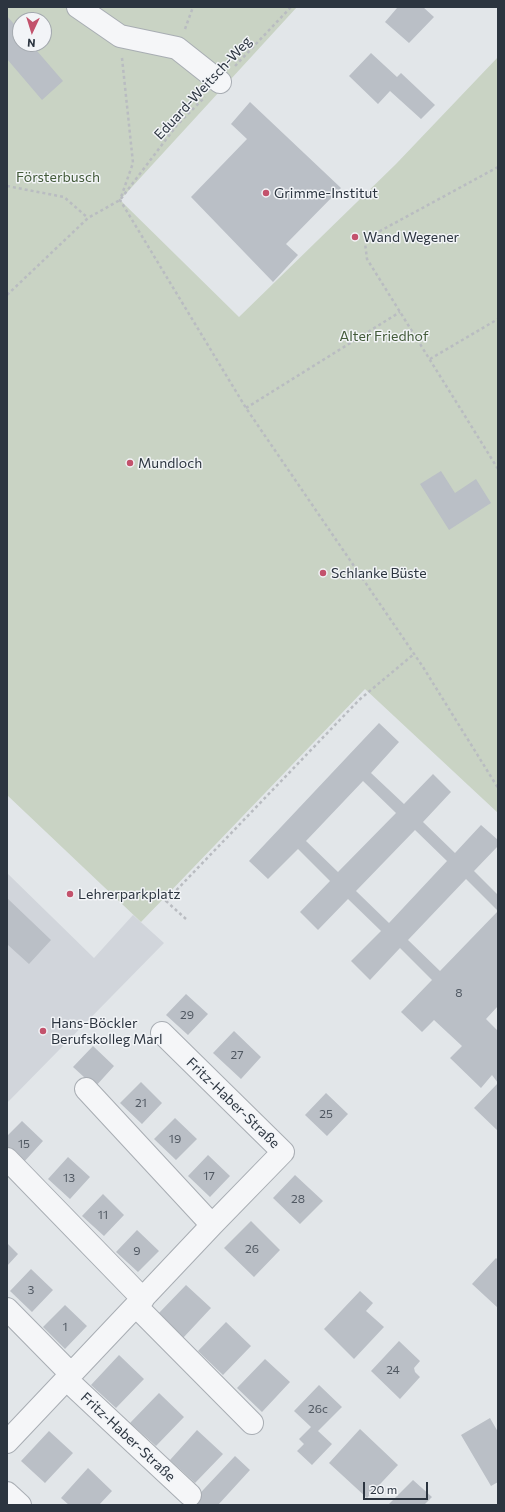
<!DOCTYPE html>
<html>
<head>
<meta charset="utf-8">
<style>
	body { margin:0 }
	#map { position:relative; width:505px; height:1512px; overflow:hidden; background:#e2e6e9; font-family:Commissioner,sans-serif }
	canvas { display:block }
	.frame { position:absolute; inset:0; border:8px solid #2c3540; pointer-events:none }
	.north { position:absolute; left:12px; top:12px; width:40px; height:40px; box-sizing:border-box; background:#f2f4f7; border:1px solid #a3a8ae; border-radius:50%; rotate:184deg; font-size:11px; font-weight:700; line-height:16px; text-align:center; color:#2c3540 }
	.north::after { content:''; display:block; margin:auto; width:14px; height:18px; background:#c3526c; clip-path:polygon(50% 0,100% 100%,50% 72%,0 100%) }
	.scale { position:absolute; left:363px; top:1482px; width:65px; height:18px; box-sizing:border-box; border:2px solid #2c3540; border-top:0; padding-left:5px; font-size:12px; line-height:14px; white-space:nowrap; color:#2c3540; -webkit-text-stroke:3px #f2f4f7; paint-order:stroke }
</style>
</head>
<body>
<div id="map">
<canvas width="505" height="1512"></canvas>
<div class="frame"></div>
<div class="north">N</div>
<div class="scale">20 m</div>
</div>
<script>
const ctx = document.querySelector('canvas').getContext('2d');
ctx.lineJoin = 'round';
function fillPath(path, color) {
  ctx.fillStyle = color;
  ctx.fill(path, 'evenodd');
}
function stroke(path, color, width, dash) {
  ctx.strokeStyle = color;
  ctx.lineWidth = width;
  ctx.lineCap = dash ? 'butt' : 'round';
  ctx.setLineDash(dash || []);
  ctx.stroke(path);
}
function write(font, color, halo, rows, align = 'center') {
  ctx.font = font + ' Commissioner,sans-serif';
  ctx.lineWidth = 3;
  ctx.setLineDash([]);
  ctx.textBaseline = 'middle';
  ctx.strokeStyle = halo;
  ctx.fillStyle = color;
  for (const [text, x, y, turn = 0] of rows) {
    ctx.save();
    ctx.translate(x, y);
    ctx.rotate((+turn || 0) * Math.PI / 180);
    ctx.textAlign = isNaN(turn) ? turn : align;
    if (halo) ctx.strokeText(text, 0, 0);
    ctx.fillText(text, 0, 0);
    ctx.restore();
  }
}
const built = new Path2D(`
	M7 873 94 958 133 915 164 943 7 1103Z`);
const green = new Path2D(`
	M7 7H297L120 200 239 317 396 164 498 57V813L365 689 141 922 7 795ZM20 20H44V44H20Z`);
const building = new Path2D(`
	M396 7H423L434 17 409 43 385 22 397 8Z
	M7 16 20 31V44H31L63 81 42 100 7 59Z
	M371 53 397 77 401 73 435 105 421 119 390 91 378 104 349 76Z
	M250 102 341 188 286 244 298 255 273 282 191 197 247 139 231 124Z
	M441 471 455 493 476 479 491 503 449 530 420 484Z
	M379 723 399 742 371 773 404 804 433 774 451 792 423 822 455 853 481 825 498 840V846L474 871 498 895V911L466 879 408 940 440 971 498 911V1006L486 1019 498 1031V1083L492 1075 481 1088 450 1058 462 1046 434 1020 422 1032 401 1012 432 980 400 948 370 980 351 961 381 931 348 899 318 930 300 912 330 881 298 849 268 879 249 861ZM363 781 396 813 338 872 306 841ZM415 830 447 861 389 923 356 891Z
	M7 898 51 940 29 964 8 945 7 946Z
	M186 994 208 1014 188 1035 166 1015Z
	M234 1031 261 1057 241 1079 213 1053Z
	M93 1046 114 1066 95 1087 73 1067Z
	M141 1082 162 1103 142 1124 120 1103Z
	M498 1083V1131L474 1108Z
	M326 1093 348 1114 327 1136 305 1115Z
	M175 1118 197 1139 176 1160 154 1139Z
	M22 1121 43 1141 23 1163 7 1147V1136Z
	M208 1155 230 1176 210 1197 188 1176Z
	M68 1157 90 1177 70 1199 48 1179Z
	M295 1175 323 1201 300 1224 273 1198Z
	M103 1194 124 1215 104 1236 82 1216Z
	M251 1221 280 1250 254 1277 224 1248Z
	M137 1230 159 1251 138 1272 116 1252Z
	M7 1243 18 1254 7 1266Z
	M496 1258 498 1260V1308L472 1284Z
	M31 1269 53 1290 32 1312 10 1291Z
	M186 1285 211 1308 183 1338 158 1314Z
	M360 1291 373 1303 366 1311 384 1327 354 1359 324 1329Z
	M65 1305 87 1326 65 1349 43 1327Z
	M226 1322 251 1346 223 1375 198 1351Z
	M399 1341 420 1361 414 1368 415 1372 420 1377 400 1399 371 1371Z
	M119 1355 144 1379 116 1408 91 1385Z
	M265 1359 290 1382 262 1412 237 1388Z
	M319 1385 342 1407 318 1431 332 1444 312 1465 297 1451 304 1444 299 1439 311 1427 294 1411Z
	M159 1393 184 1417 156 1446 130 1423Z
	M490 1418 498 1432V1482L491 1486 461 1435Z
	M360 1429 398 1465 367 1498 329 1463Z
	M197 1430 223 1454 195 1483 170 1460Z
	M49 1431 73 1453 45 1483 21 1461Z
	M235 1456 250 1470 218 1505H189Z
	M88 1468 112 1491 99 1505H69L61 1498Z
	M413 1480 432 1497 424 1505H388Z`);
const path = new Path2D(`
	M185 29 193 7
	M122 58 133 163 120 200 246 408 423 667 498 788
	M235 66 291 7
	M498 167 380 231 365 243 367 259 498 469
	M7 186 64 197 88 218
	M7 295 88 218 120 200 177 125 205 97
	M430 359 498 319
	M246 408 400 312
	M186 919 166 901 359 700 414 654`);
const minor = new Path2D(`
	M78 7 120 36 177 48 220 82
	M86 1089 212 1225
	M7 1159 143 1299
	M136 1306 252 1423
	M7 1309 71 1374
	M66 1379 190 1495
	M7 1442 212 1225 283 1152 162 1033
	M7 1493 20 1505`);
const markers = [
	[266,193,4,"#c3526c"],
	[355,237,4,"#c3526c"],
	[130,463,4,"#c3526c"],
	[323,573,4,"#c3526c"],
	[70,894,4,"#c3526c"],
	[43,1031,4,"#c3526c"]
];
const numberNames = [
	["8",459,993],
	["29",187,1015],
	["27",237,1055],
	["21",141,1103],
	["25",326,1114],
	["19",175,1139],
	["15",24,1144],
	["17",209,1176],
	["13",69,1178],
	["28",298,1199],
	["11",103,1215],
	["26",252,1249],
	["9",137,1251],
	["3",31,1290],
	["1",65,1327],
	["24",393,1370],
	["26c",318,1409]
];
const streetNames = [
	["Eduard-Weitsch-Weg",203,88,-47],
	["Fritz-Haber-Straße",233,1103,44],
	["Fritz-Haber-Straße",128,1437,43]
];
const parkNames = [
	["Försterbusch",58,177],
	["Alter Friedhof",384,336]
];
const poiNames = [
	["Grimme-Institut",274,193],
	["Wand Wegener",363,237],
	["Mundloch",138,463],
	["Schlanke Büste",331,573],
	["Lehrerparkplatz",78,894],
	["Hans-Böckler",51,1023],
	["Berufskolleg Marl",51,1039]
];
fillPath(built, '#d1d5db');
fillPath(green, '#c9d3c4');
fillPath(building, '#babfc6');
stroke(minor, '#a8adb3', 24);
stroke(path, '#b9bcc1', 2.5, [3, 3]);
stroke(minor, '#f5f6f8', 22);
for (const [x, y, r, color] of markers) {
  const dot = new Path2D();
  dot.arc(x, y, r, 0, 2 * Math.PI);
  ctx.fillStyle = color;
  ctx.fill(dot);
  stroke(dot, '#f2f4f7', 1.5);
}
write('12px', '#505862', null, numberNames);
write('14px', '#2c3540', '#f2f4f7', streetNames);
write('14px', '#435b3a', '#f2f4f7', parkNames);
write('14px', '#2c3540', '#f2f4f7', poiNames, 'left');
</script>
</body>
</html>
